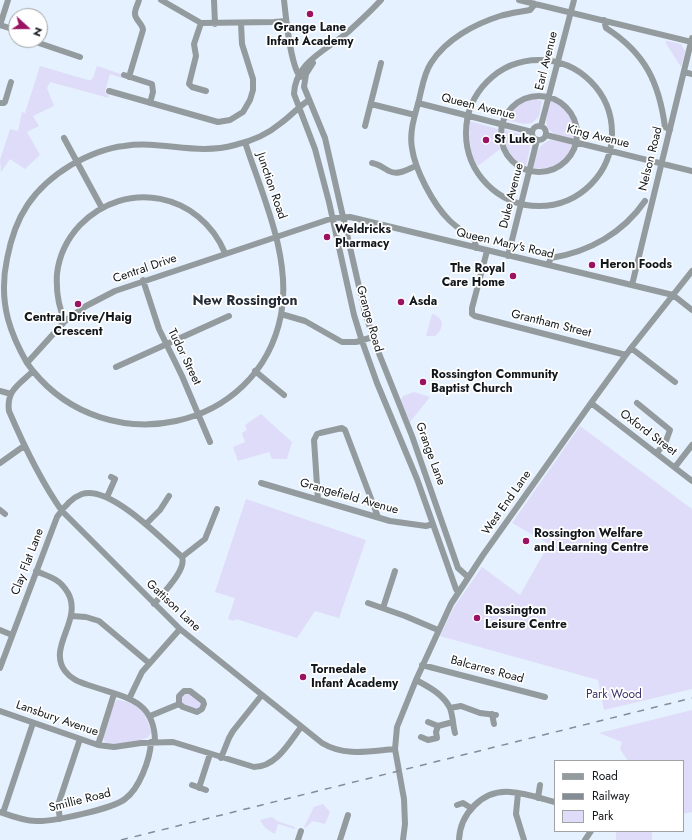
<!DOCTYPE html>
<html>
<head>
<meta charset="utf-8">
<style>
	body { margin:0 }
	#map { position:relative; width:692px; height:840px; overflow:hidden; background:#e5f1fe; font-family:Jost,sans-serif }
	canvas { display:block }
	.legend { position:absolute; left:554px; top:760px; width:130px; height:72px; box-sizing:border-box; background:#fff; border:1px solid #a0a2a4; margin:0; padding:5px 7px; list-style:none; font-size:12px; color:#12171b }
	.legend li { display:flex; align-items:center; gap:8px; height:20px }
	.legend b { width:20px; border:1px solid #a0a2a4 }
	.north { position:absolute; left:8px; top:8px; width:40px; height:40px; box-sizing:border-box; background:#fff; border:1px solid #a0a2a4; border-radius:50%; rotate:111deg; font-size:11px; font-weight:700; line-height:16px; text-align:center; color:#12171b }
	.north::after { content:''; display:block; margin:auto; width:14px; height:18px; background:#9b1263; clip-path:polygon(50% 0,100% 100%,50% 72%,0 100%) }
</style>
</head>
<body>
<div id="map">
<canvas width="692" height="840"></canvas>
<ul class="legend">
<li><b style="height:5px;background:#949b9e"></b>Road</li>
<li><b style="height:5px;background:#848d96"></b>Railway</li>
<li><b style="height:11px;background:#dfdcf9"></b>Park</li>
</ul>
<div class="north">N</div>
</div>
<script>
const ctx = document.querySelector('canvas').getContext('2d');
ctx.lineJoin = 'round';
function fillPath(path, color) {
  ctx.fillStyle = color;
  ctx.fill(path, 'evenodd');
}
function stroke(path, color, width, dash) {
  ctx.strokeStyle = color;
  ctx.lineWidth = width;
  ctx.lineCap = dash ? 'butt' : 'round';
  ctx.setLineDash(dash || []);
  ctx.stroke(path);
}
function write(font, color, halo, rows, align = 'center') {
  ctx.font = font + ' Jost,sans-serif';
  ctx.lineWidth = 3.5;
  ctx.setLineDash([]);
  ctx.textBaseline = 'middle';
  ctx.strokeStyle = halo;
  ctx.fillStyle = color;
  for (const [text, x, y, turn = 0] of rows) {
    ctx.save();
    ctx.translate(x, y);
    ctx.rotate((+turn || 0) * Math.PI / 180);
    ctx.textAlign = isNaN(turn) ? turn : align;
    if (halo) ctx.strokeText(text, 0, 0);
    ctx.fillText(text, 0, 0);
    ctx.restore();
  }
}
const green = new Path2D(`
	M667 41 681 44 685 51 681 67 665 42Z
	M40 66 88 80H91L93 78 97 66 124 75 122 78 110 74 105 91 108 93 109 98 50 82 47 88 54 106 33 116 39 126 27 132 40 155 25 169 10 159 1 172 0 160 10 129 18 131 22 112 25 113Z
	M535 99 542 101 539 116 532 123 523 124 507 120C511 108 522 100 535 99Z
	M551 100C567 107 576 121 574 139 544 132 542 130 551 100Z
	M469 121 498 129 497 136 500 149 478 166 471 154Z
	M504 130C533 136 533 138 526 166 511 159 503 146 504 130Z
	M551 140 574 144C567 163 551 170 533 168 536 156 537 144 551 140Z
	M432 314C445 318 444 329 435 336H426Z
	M414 392 430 397 410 422 401 400 403 396Z
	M261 414 292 442 287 459H272L269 452 238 461 233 447 245 442 242 433 247 430 245 425Z
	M580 426 692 509V689L604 710 598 680 440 636 454 607 482 567 520 595 549 544 512 523Z
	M246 499 366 540 339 618 315 611 297 638 236 619 234 621 228 619 235 598 215 592Z
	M184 691 203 701V707L191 710 178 700Z
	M117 700C122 700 126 702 130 703 144 709 148 719 151 733L148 737C139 742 112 748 104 741L103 738 113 706Z
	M692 710V812L683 814V761H628L620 749 622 742 599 733Z
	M323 804 330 812 325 824 313 821 305 828 304 827 314 807Z
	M272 817 277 821 295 827V829L278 824 275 834C269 831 263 827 260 820Z
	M616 831H652V840H616Z`);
const minor = new Path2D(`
	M8 0 0 25 16 30
	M161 0 201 23 274 22 286 21
	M214 0 215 24
	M284 0C286 18 290 63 300 77
	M381 0C371 11 359 22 348 32 327 50 295 62 294 94L315 149 329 202 354 315 362 341 377 383 417 479 456 589 458 592
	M519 0 692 42
	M604 20 606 28C645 53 659 82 665 127L670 130
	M201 23 194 44 196 56 189 84 192 87 206 91
	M30 40 80 57
	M466 133a73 73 0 1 1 146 0a73 73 0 1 1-146 0Z
	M313 63 306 74 304 87 325 138 365 313 378 351 412 436 458 568 468 577
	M684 72 692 74
	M124 75 152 84 153 92 150 103
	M129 77 143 30C143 24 134 19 135 13 135 9 138 4 139 0
	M109 91 218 122 230 120 243 112 250 100 253 90V79L242 44 241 23
	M501 134a38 38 0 1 1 76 0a38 38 0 1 1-76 0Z
	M0 103H4L5 102 11 82
	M418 103 532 132
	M371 104 415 115
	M532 133a7 7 0 1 1 14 0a7 7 0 1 1-14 0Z
	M365 126 381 63
	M541 126 574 0
	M546 135 692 171
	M64 138 102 208
	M372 163C379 164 383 168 389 171 398 176 408 169 416 166
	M476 248 475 240C466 233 457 228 449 220 433 204 415 170 412 148 409 132 415 115 419 100 422 88 424 73 431 63 446 39 475 24 500 16 510 13 520 12 530 10L535 4
	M487 251 472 308V314L475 316 626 355
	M508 256 537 140
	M548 265 551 258C589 252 623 233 645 201
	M143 280 159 329 182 376 210 442
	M632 285 692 38
	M281 314 305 321 342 342H356L373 337
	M65 321C58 306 56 290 57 274 59 255 67 239 80 225 126 178 200 193 225 253
	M631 348 675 382
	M27 363C19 349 12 334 8 319 3 300 3 278 7 259 15 216 33 188 71 165 87 156 105 148 124 146 162 140 196 156 235 145 252 141 268 134 281 123 291 116 298 107 309 100
	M116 367 229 316
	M33 371C107 462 258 432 281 315 292 258 262 195 245 142
	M255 371 284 395
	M0 391 11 394
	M591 403 692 481
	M637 403 670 430 666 441 657 453
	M0 463 24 446
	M675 467 692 445
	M261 483 390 521 426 526 433 524
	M107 497 115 479 111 477
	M318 500 314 440 317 434 320 433 342 428 345 430 378 517
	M0 510 5 514
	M146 524 160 510 169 496
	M182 557 205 539 217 509
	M36 571C42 574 50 576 56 580 61 583 65 588 68 593 83 620 47 647 65 671 71 679 79 682 88 685 122 697 155 698 155 742
	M368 603 405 616 438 630
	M383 608 395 571
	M72 616 86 617 99 621 149 663
	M0 630 12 635
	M422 665 545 697
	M0 668 57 517C63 508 71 498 82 494 110 485 162 539 182 557 187 570 162 594 154 604
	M416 680C429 687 443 694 450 708 453 716 453 726 455 733
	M129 699 142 672 180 629
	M450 708 461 706 480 713 496 715
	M0 711 98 745 114 747 141 743 173 742 254 767C276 767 289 743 301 727
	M492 714 494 724
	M150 716 179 704V696L184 691H190L203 701 204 704 202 709 197 712 183 707 179 704
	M438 726 453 722
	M421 737 428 740 437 738 436 732 438 726 428 722
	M98 745 114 694
	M395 749C370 751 345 757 322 743L180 629 62 511C40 480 24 446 9 411 6 390 20 384 33 371L27 363 65 321 86 306 115 291 333 218 350 217 673 295 692 310
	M221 758 229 738 233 731 261 696
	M192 785 206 790
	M199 788 210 754
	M518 793 516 814 524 840
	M538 798 540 785
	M457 805 463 803 471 808
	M0 812C11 816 24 821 36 821 52 822 112 809 125 799 139 789 150 760 151 742
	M3 813 33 723
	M60 819 58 805 80 739
	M298 840 301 831
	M340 840 348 815
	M403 840 405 824 404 799 395 749 397 727 416 680 451 604 483 555 591 403 631 348 692 271
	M459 840C460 814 482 790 510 792 525 793 540 798 555 802
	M585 840 591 831`);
const rail = new Path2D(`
	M121 840 692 698`);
const markers = [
	[310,14,4,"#9b1263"],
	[486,140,4,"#9b1263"],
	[327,237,4,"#9b1263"],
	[592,265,4,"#9b1263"],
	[513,276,4,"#9b1263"],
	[401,302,4,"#9b1263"],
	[78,304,4,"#9b1263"],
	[423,382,4,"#9b1263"],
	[526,541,4,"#9b1263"],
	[477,618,4,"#9b1263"],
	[303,677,4,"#9b1263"]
];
const poiNames = [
	["Grange Lane",310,28,"center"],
	["Infant Academy",310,42,"center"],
	["St Luke",494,140],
	["Weldricks",335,230],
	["Pharmacy",335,244],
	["Heron Foods",600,265],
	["The Royal",505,269,"right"],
	["Care Home",505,283,"right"],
	["Asda",409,302],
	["Central Drive/Haig",78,318,"center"],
	["Crescent",78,332,"center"],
	["Rossington Community",431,375],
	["Baptist Church",431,389],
	["Rossington Welfare",534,534],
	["and Learning Centre",534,548],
	["Rossington",485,611],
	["Leisure Centre",485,625],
	["Tornedale",311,670],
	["Infant Academy",311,684]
];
const streetNames = [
	["Earl Avenue",547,61,-76],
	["Queen Avenue",478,107,14],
	["King Avenue",598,137,14],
	["Nelson Road",651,159,-76],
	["Junction Road",271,186,71],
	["Duke Avenue",512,196,-76],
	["Queen Mary's Road",505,244,13],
	["Central Drive",145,269,-19],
	["Grange Road",369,319,74],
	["Grantham Street",551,324,14],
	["Tudor Street",184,357,64],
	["Oxford Street",648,433,37],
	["Grange Lane",430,454,70],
	["Grangefield Avenue",349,497,16],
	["West End Lane",507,503,-55],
	["Clay Flat Lane",28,562,-69],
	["Gattison Lane",173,606,43],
	["Balcarres Road",487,670,15],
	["Lansbury Avenue",57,719,19],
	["Smillie Road",80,801,-14]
];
const parkNames = [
	["Park Wood",614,695]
];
const quarterNames = [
	["New Rossington",245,302]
];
fillPath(green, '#dfdcf9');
stroke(minor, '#949b9e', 6);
stroke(rail, '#848d96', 1.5, [7, 7]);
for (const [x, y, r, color] of markers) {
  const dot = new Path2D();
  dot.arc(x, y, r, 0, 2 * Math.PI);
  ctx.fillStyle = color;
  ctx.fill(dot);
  stroke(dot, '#fff', 1.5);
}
write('bold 12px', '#12171b', '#fff', poiNames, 'left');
write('12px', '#12171b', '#fff', streetNames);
write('12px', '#3f356b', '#fff', parkNames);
write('bold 14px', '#252e38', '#fff', quarterNames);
</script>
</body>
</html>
